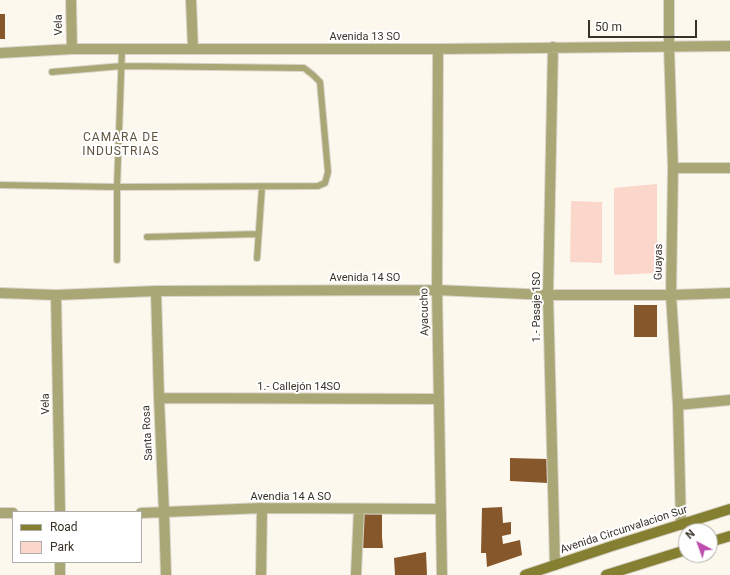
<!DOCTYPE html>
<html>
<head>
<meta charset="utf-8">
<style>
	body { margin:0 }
	#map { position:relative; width:730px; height:575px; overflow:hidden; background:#fdf8ed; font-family:Roboto,sans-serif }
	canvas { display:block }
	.legend { position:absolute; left:12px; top:511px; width:130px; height:52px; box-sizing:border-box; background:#fff; border:1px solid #afada9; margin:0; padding:5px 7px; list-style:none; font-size:12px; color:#383328 }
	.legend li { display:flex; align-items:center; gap:8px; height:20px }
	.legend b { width:20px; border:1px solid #afada9 }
	.north { position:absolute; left:678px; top:523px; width:40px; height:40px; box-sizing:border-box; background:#fff; border:1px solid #afada9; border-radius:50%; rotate:319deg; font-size:11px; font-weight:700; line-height:16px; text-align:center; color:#383328 }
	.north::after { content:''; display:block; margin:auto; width:14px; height:18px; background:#bc4ead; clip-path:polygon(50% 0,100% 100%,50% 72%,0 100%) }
	.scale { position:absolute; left:588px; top:20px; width:109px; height:18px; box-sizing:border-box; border:2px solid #383328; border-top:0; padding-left:5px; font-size:12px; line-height:14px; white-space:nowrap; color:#383328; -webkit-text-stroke:3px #fff; paint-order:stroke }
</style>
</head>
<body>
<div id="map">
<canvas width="730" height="575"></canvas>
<ul class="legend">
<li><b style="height:5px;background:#857f31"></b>Road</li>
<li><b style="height:11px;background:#fbd7cb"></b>Park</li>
</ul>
<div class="north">N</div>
<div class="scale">50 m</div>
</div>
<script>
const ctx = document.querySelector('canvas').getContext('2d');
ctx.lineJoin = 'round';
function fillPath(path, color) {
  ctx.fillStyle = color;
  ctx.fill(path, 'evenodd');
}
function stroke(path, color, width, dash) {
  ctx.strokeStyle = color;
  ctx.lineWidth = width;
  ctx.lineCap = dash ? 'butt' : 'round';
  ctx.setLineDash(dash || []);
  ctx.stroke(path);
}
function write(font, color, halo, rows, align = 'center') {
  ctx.font = font + ' Roboto,sans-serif';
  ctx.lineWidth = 4;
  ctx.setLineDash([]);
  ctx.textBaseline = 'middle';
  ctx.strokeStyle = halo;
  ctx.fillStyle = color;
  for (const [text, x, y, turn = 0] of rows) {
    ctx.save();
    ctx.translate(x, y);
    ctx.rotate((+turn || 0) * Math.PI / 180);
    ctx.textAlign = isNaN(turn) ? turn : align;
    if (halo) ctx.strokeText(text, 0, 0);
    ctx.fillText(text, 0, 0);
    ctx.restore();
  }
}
const green = new Path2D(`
	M657 184V273L614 275V188Z
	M571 201 602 202V263L570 262Z`);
const building = new Path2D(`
	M0 14H5V39H0Z
	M634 305H657V337H634Z
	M510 458 547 459 548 483 510 481Z
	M502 507 503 523 511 522V534L502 536 503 544 520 540 522 555 487 567 486 553H481L482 508Z
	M382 511V537L383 548H362V512Z
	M426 552 427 575H395L394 558Z`);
const service = new Path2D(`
	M52 72 122 66 304 68 313 75 320 82 328 172 325 183 318 186 117 187V260
	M0 185 117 187 122 49
	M147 237 258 234
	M257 258 262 187`);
const minor = new Path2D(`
	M71 0 72 49
	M191 0 193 49
	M669 0V47L673 168 671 295 678 405 681 525
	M553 47 548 295 555 565
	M438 49 437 290 442 575
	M0 53 72 49H438L730 46
	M673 168H730
	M156 291 159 398 164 512 166 575
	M0 293 56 295 156 291 437 290 548 295H671L730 293
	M56 295 60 512
	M159 398 439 399
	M678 405 730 400
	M0 513H13
	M141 513 262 508 441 509
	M60 575V562
	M261 575 262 508
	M356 575 359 509`);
const secondary = new Path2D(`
	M710 542 730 536
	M525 575 612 546 730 509
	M606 575 686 550`);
const streetNames = [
	["Vela",59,25,-91],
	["Avenida 13 SO",365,37],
	["Guayas",659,262,-89],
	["Avenida 14 SO",365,278],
	["1.- Pasaje 1SO",537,307,-90],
	["Ayacucho",425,312,-91],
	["1.- Callejón 14SO",299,387],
	["Vela",46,404,-91],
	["Santa Rosa",148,433,-93],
	["Avendia 14 A SO",291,497],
	["Avenida Circunvalacion Sur",624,530,-18]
];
const neighbourhoodNames = [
	["CAMARA DE",121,138],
	["INDUSTRIAS",121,152]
];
fillPath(green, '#fbd7cb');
fillPath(building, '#87572c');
stroke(service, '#dad5ca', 8);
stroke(minor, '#dad5ca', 12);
stroke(secondary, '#dad5ca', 12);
stroke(service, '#aaa777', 6);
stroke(minor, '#aaa777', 10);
stroke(secondary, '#857f31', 10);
write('11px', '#383328', '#fff', streetNames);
ctx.letterSpacing = '1px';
write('12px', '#5f533d', '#fff', neighbourhoodNames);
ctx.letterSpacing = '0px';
</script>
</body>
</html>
